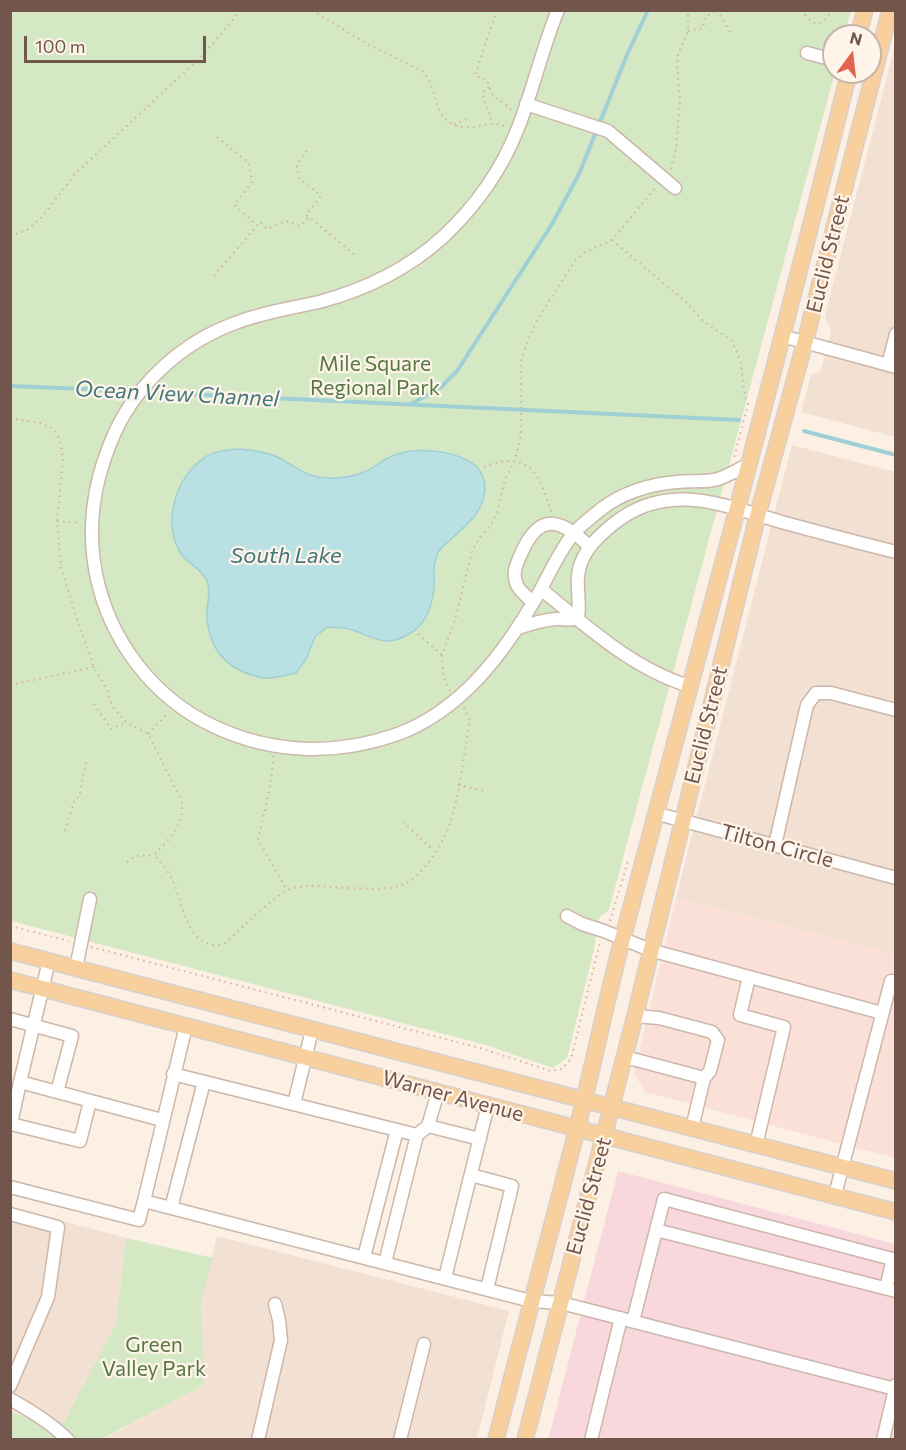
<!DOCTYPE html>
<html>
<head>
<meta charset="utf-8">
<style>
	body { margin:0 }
	#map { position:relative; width:906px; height:1450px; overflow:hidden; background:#fbf0e3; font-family:Commissioner,sans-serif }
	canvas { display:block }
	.frame { position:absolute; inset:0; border:12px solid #72564b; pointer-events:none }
	.north { position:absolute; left:822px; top:24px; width:60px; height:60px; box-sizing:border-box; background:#fef4e9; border:2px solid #c6b5aa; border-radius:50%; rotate:15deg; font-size:16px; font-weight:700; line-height:24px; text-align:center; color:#72564b }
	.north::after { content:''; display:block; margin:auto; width:21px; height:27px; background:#e0644e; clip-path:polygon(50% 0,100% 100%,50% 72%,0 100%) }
	.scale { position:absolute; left:24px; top:36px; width:182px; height:27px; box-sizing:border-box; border:3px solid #72564b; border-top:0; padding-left:8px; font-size:18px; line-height:21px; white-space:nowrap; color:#72564b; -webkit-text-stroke:4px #fef4e9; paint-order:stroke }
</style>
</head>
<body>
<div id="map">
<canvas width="906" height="1450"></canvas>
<div class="frame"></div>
<div class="north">N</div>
<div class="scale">100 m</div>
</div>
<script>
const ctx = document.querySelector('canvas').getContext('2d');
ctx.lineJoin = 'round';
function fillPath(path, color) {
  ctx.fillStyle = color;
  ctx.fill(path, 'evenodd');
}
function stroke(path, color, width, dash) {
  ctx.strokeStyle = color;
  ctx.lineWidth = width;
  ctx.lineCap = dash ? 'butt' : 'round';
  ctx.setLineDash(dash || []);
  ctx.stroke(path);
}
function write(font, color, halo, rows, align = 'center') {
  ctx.font = font + ' Commissioner,sans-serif';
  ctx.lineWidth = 4.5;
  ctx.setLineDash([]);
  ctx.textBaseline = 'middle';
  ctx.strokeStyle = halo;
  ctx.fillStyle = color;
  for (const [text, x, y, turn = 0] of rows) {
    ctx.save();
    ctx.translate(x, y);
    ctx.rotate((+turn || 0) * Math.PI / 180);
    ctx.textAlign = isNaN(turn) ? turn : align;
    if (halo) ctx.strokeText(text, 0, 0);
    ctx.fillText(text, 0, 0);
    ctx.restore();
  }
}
const residential = new Path2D(`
	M895 46V437L801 412 811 375 821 370 831 332 825 315Z
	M792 445 895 472V954L676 898Z
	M10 1207 126 1238 116 1323 64 1422 11 1413Z
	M217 1236 509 1311 477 1439 102 1440 204 1385 201 1300Z`);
const commercial = new Path2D(`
	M676 898 895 954V1158L645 1092 634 1073Z`);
const medical = new Path2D(`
	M618 1171 895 1244V1439L548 1440Z`);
const green = new Path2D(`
	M10 11H851L844 36H834L835 72 609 910 599 918 594 949 567 1058 553 1068 483 1044 11 921Z
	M126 1238 213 1258 201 1300 204 1385 102 1439H11L10 1413 64 1422 116 1323Z`);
const water = new Path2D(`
	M240 449C252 450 264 451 275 456 298 466 304 479 333 478 342 478 356 476 364 472 374 468 382 460 392 456 416 447 453 449 475 465 482 471 485 479 485 489 483 513 467 524 451 539 447 543 441 548 438 552 432 565 435 575 434 588 432 606 426 625 409 634 384 649 373 636 349 629 342 627 334 628 327 627L315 637 306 659 296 673C286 675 274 679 264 678 230 672 209 652 207 617 206 604 212 594 207 581 203 570 189 564 182 555 162 525 174 482 201 460 211 451 227 450 240 449Z`);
const stream = new Path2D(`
	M10 386 136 391
	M144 392 739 420
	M411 404 440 388 457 371 552 224 579 174 627 55 648 10
	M804 431 896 455`);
const path = new Path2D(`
	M312 10 369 45 422 71C440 87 430 123 462 127 478 129 490 120 505 126
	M497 10 475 75 487 80C494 106 500 96 512 111
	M717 10 730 32
	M801 10C814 27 820 29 832 10
	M688 31 703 28 705 17 717 10
	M489 87 482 93 491 118 490 123
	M454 124 468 119
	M217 137 249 163 252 182 234 205 257 225
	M307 151 297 164 298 177 321 196 306 215 309 217
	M671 169 676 148 680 104 677 64 678 55 688 31V10
	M10 236 27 230 42 217 75 174 204 54 241 10
	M612 240 687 303 703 321 732 341 741 363 745 397 748 404 734 458
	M214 276 260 222 267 229 286 221 300 226 309 217 355 255
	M10 418 40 423 54 429 60 440 63 460 57 521 61 567 79 625 94 667 107 690 112 706 126 722 148 734 182 802C184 826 169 839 154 855 160 861 167 870 171 877 182 897 183 932 206 943 212 946 218 945 224 944 241 929 269 900 288 890 294 887 301 887 307 886 330 886 378 892 399 886 423 879 444 842 451 820 461 788 464 753 470 720L463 706
	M484 467C529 449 540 474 551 512
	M57 521 81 523
	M418 634 442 655
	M10 685 94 667
	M450 691 443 675 442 655 455 620 472 551 480 537 491 525 497 513 505 479 515 460 521 435V362L528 339 537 320 574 262 585 252 612 240 656 187
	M94 704 111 729 126 722
	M148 734 169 712
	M274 756 269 792 258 840 287 890
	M458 785 485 791
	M403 822 434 851
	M65 831 75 799 79 797 86 762
	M127 862 135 856 154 855
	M610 921 628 861
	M10 926 69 941
	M91 947 480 1048 551 1071 562 1069 571 1059 600 942`);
const minor = new Path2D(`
	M558 10C542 49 533 90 518 128 502 169 475 207 443 237 408 269 364 290 319 302 292 308 264 312 238 322 181 342 132 387 110 444 93 486 87 529 96 574 109 639 152 697 213 726 272 754 336 756 398 734 462 710 504 653 537 596 549 576 559 550 575 532 582 524 592 517 600 510 621 493 650 484 677 482 690 480 705 483 718 479 728 476 738 469 748 465
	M807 53 834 60
	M526 104 608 131 675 188
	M782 336 896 367
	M888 365 896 334
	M541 589C586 626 633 669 689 686
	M533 603C528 597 520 592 517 585 512 573 516 565 521 554 539 512 560 518 589 546
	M518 628C531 624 545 619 558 619 566 619 571 621 578 618 581 600 574 580 581 563 587 547 598 537 612 525 668 479 725 506 785 523 822 533 859 543 896 552
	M658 814 896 878
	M775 845 807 705 816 693H831L896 710
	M567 916 582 924 604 931 650 950 882 1013
	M49 961 20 1082 162 1120
	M76 968 90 899
	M749 977 740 1015 784 1027 756 1145
	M635 1016 659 1018 712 1032 718 1040 710 1071 704 1078
	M10 1019 72 1036 57 1092
	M186 1026 144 1201 531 1301 561 1303 895 1389 896 1385
	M625 1057 704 1078 692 1128
	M173 1074 417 1135
	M20 1082 11 1124 80 1141 90 1101
	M294 1104 312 1030
	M428 1126 480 1139
	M471 1175 512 1186 487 1289
	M10 1187 139 1220 144 1201
	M835 1195 891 981 896 982
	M171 1208 204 1082
	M10 1214 58 1227 48 1297 10 1386
	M656 1230 896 1291
	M364 1257 397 1130
	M385 1263 417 1135 428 1126 438 1092
	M445 1278 488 1105
	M886 1288 893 1259
	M633 1321 664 1199 896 1260
	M10 1399C31 1411 51 1423 68 1440
	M258 1440 281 1340 279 1320 275 1304
	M400 1440 424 1344
	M591 1440 621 1318
	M883 1440 895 1389`);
const major = new Path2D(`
	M858 36 865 10
	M10 951 896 1181
	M10 980 896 1212
	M496 1440C523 1332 553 1224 580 1117 595 1057 607 997 623 937 700 649 778 361 849 72
	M525 1440 635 1016 758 514 805 342 890 10`);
const streetNames = [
	["Euclid Street",828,254,-76],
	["Euclid Street",706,725,-76],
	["Tilton Circle",777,846,15],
	["Warner Avenue",453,1096,15],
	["Euclid Street",589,1196,-75]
];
const parkNames = [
	["Mile Square",375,364],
	["Regional Park",375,388],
	["Green",154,1345],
	["Valley Park",154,1369]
];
const waterNames = [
	["Ocean View Channel",177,394,3],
	["South Lake",286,556]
];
fillPath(residential, '#f2e1d2');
fillPath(commercial, '#fbe0d7');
fillPath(medical, '#f8d7dd');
fillPath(green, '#d4e8c3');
fillPath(water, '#b9e0e3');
stroke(water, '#a0d0d5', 1.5);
stroke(stream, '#a0d0d5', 4);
stroke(minor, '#ccb7aa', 15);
stroke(major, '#d8d0cd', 18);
stroke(path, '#d4b0a0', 2, [1.5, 4.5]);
stroke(minor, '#fff', 12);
stroke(major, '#f7d09e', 15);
write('21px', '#72564b', '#fef4e9', streetNames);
write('21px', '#567843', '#fef4e9', parkNames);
write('italic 22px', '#43777e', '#fef4e9', waterNames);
</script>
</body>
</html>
